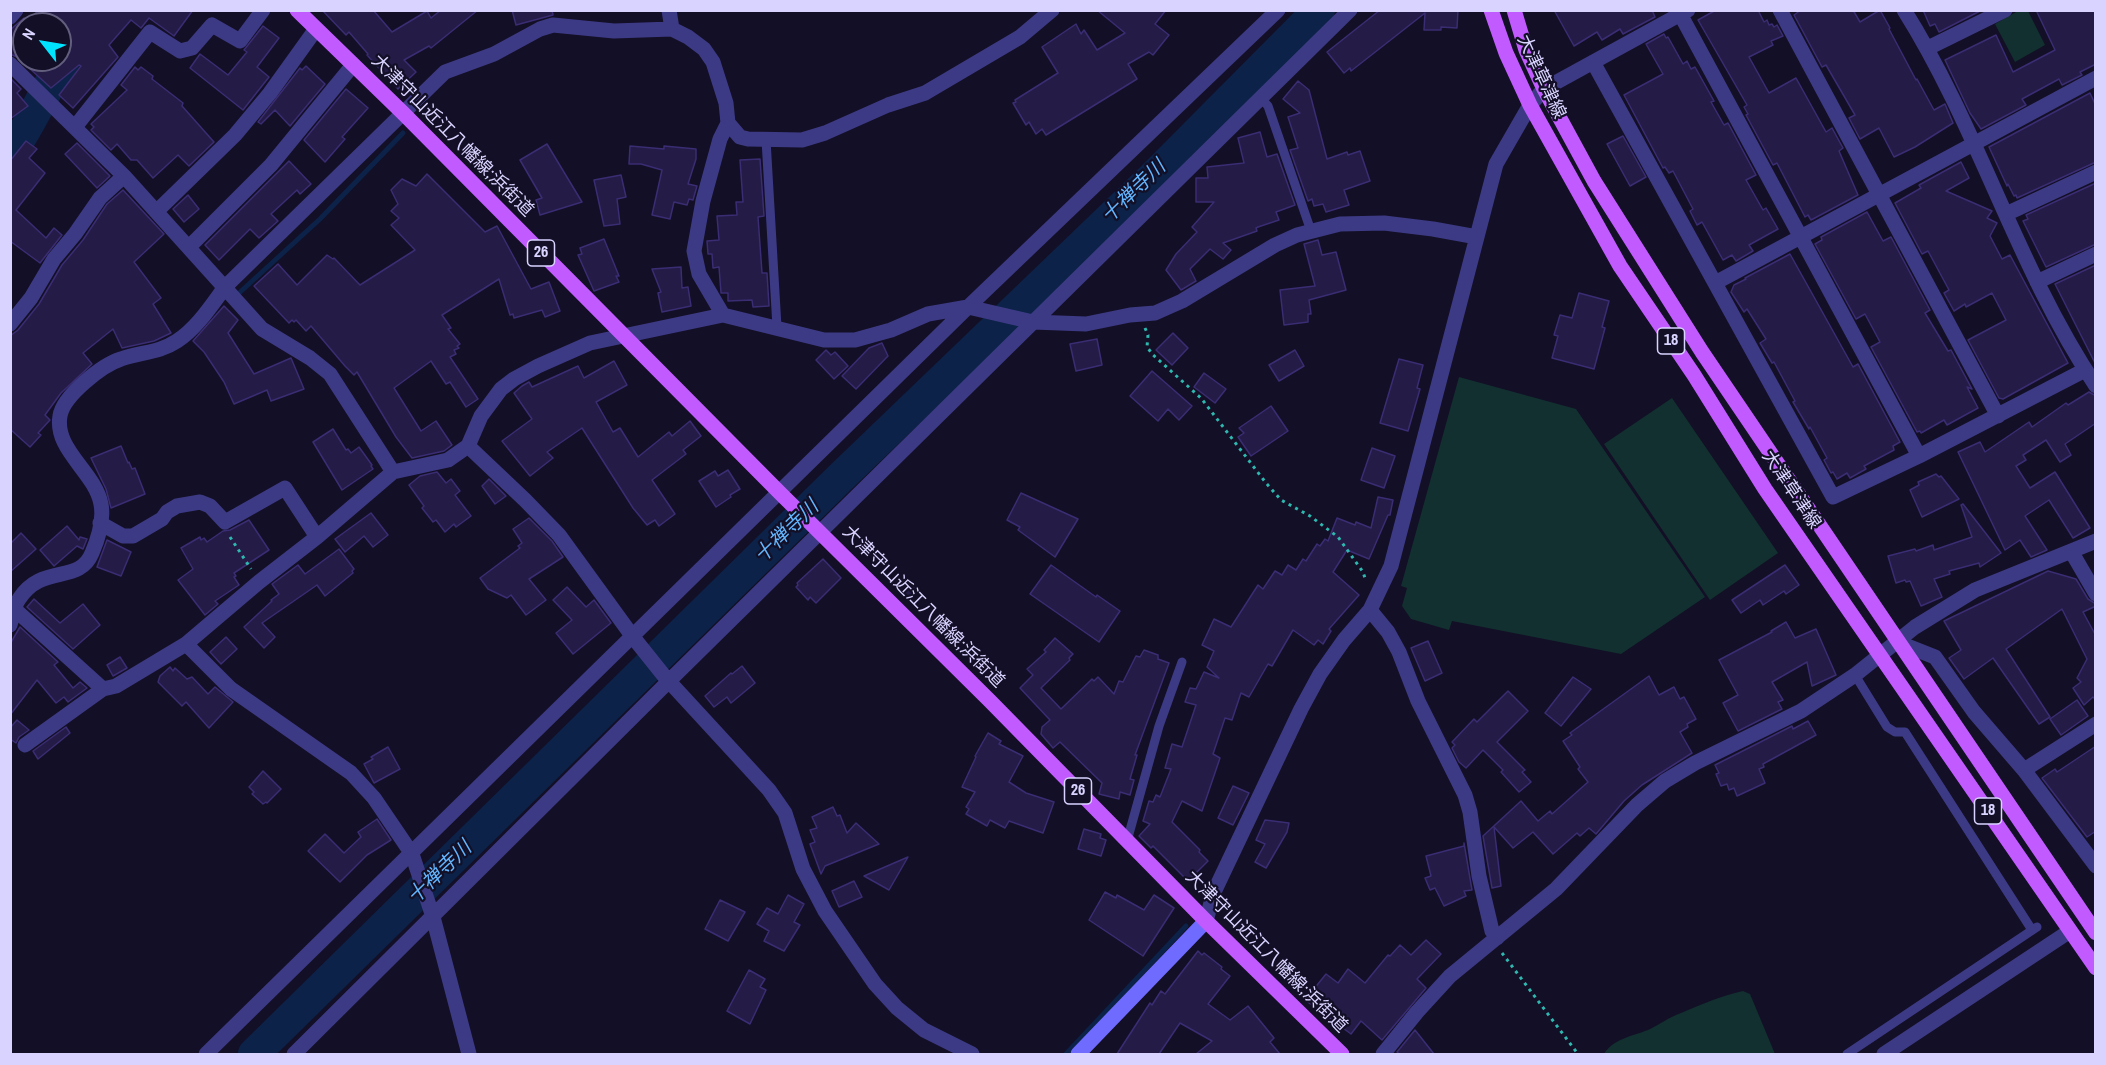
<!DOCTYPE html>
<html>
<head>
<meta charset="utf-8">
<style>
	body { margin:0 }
	#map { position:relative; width:2106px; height:1065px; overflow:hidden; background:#130f26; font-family:"Archivo Narrow",sans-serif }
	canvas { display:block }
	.frame { position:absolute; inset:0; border:12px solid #d9d4ff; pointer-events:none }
	.north { position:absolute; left:12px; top:12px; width:60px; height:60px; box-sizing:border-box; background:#130f26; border:2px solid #625e7d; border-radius:50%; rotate:301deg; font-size:16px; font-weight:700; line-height:24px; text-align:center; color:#d9d4ff }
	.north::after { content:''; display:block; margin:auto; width:21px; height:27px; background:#00e5ff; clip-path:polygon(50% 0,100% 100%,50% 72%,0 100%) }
</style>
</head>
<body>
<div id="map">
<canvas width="2106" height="1065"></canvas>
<div class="frame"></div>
<div class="north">N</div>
</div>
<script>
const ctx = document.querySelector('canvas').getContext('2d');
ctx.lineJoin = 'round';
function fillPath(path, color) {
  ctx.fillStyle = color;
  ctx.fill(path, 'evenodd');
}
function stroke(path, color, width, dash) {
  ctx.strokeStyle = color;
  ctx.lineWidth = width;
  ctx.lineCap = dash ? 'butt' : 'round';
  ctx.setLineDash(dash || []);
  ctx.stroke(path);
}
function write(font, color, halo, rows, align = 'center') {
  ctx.font = font + ' "Archivo Narrow","Noto Sans JP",sans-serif';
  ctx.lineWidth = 4.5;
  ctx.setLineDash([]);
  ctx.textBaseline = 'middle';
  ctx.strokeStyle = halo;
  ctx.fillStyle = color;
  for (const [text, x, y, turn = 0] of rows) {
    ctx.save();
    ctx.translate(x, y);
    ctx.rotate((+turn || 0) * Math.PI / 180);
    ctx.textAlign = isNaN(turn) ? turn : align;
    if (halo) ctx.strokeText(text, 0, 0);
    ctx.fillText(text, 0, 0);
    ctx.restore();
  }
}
const green = new Path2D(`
	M2018 11H2028L2045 45 2015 62 1995 24Z
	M1459 377 1576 409 1705 597 1621 654 1452 621 1449 630 1411 619 1402 606 1407 588 1401 586Z
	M1672 398 1778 553 1710 600 1604 444Z
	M1743 991 1750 994 1775 1054H1604C1613 1039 1632 1036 1648 1030 1659 1025 1669 1017 1681 1013 1702 1004 1721 996 1743 991Z`);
const stream = new Path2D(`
	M238 294 320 219 403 133
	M1066 1054 1186 926`);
const river = new Path2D(`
	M10 153C35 120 46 83 72 49
	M254 1054 841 477 1154 176 1319 10`);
const building = new Path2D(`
	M34 10H193L174 36 149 18 141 28 131 20 109 45 118 57 73 108 59 95 81 66 79 65 51 88 17 57 10 54V30L24 18V60H60V24H46Z
	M322 10H373L392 32 427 11 431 18 441 10H478L431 48 429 46 404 60 416 72 398 89 367 55 368 54 349 32 346 35Z
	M512 10H552L553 15 516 25Z
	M1097 10H1166L1155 24 1169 35 1153 55 1149 52 1128 64 1137 79 1046 135 1042 129 1036 134 1029 122 1026 125 1013 103 1016 102 1015 100 1058 73 1042 47 1076 24 1081 34 1084 30 1097 50 1125 33Z
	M1380 10H1458L1457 28 1441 27V30H1424L1425 13 1351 71 1350 68 1344 73 1327 52Z
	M1554 10H1652L1655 17 1623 34 1620 29 1602 40 1597 32 1574 46Z
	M1716 10H1758L1764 22 1767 20 1769 25 1772 24 1774 27 1777 25 1783 36 1771 41 1773 45 1749 57 1769 93 1796 78 1826 132 1832 128 1843 148 1839 151 1858 195 1811 220 1808 215 1805 217 1777 163 1773 165 1746 115 1748 114 1744 107 1747 105 1698 20Z
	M1801 10H1853L1860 22 1880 10 1890 28 1889 29 1916 80 1917 79 1934 110 1945 104 1953 123 1915 147 1894 157 1879 128 1860 139 1849 118 1855 115 1826 65 1822 67 1794 15Z
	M1923 10H1982L1939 32 1935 24 1930 26Z
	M2036 10H2096V64L2080 72 2082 75 2062 85 2059 79 2022 99 2026 105 1981 129 1970 113 1945 60 1996 35 2013 72 2055 50Z
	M263 26 279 38 257 67 269 77 243 110 190 68 200 54 228 75 247 52 244 50Z
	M1664 34 1666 38 1668 37 1683 64 1687 61 1691 69 1695 67 1714 101 1711 102 1724 125 1728 123 1756 175 1746 180 1763 210 1766 208 1778 229 1749 245 1753 251 1736 261 1732 255 1723 260 1702 222 1697 225 1690 211 1693 209 1673 171 1669 173 1665 167 1663 168 1624 95 1663 74 1646 44Z
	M306 66 325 84 290 126 275 110 261 124 258 122 300 68 302 70Z
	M135 67 138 70 141 67 153 76 152 79 183 103 182 106 214 142 189 166 178 155 153 178 137 160H131L117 144 111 150 91 130 94 127 91 124 127 90 121 85Z
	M10 78 21 89 17 93 28 106 10 119Z
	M1298 81 1309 90 1327 159 1347 152 1348 155 1360 151 1370 181 1344 190 1349 205 1326 212 1323 204 1314 206 1312 199 1308 201 1290 150 1298 148 1288 117 1300 113 1283 99Z
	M346 89 368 108 342 137 345 139 325 162 304 140Z
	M2090 93 2096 106V162L2017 198 2016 195 2014 196 2008 184 2007 186 1989 147Z
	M1260 132 1267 157 1277 154 1295 205 1276 212 1279 220 1258 227 1256 228 1257 231 1223 243 1231 250 1223 259 1210 249 1190 269 1196 281 1181 290 1166 270 1176 254 1197 232 1192 227 1214 202H1196V178H1208L1207 167 1244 163 1238 138Z
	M1623 136 1646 177 1630 186 1607 144Z
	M26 141 37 149 29 158 45 173 16 210 46 238 54 228 62 235 40 263 10 241V161Z
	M77 143 110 176 97 188 65 154Z
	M547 144 582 202 540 215 536 200 542 198 520 160Z
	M630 146 664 149V146L696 149V159L688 184 697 186 693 200 689 199 687 205 674 202 670 219 652 215 662 170 641 164H629Z
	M760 159 764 216 758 217 762 273H767L769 306 753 307 752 300 728 301V293H721L719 267 713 268 712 254H708L707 241 719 240 717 216 737 215 736 202H743L740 160Z
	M289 161 311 184 300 194 297 190 271 214 278 221 259 238 250 229 219 260 205 245Z
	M1961 162 1969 178 1946 191 1992 211 1987 218 1997 223 1990 236 2002 259 2010 255 2068 363 2003 399 1999 398 1968 340 2006 320 1992 293 1966 307 1965 304 1954 311 1944 293 1949 290 1928 251 1922 254 1895 203 1921 188 1919 185Z
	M427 174 485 232 497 226 531 289 549 282 560 311 545 317 542 310 514 318 513 314 510 315 499 279 442 315 451 328 448 329 460 344 457 346 459 348 454 350 456 354 450 357 478 399 466 407 450 382 446 384 431 361 394 388 421 431 436 421 452 445 444 451 412 458 396 437 357 372 354 375 345 366 311 326 306 331 296 320 294 322 292 320 289 323 254 286 278 264 297 285 327 255 333 259 334 258 360 285 415 250 391 225 399 218 391 211 398 204 391 190 402 179 416 186Z
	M621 175 626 197 617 199 620 224 604 226 594 180Z
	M2096 183V244L2046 267 2023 221 2028 219 2026 215Z
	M123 190 164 234 134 262 161 298 153 304 171 333 154 341 122 348 113 329 83 353 92 364 61 393 45 415 50 420 38 433 41 435 30 447 10 429V336L18 330 39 304 62 265 83 240 107 204Z
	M188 195 199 209 184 222 173 209Z
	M1867 212 1883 241 1891 237 1930 310 1925 313 1948 351 1951 350 1972 389 1967 387 1978 408 1947 425 1944 420 1921 433 1920 431 1917 432 1871 347 1880 342 1865 314 1856 319 1815 244 1822 240 1821 237Z
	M604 239 619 276H616L619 282 594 291 578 255 582 254 580 248Z
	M1318 240 1322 255 1336 252 1346 290 1309 300 1311 314H1308V322L1284 325 1280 290 1315 286 1304 244Z
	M1790 254 1853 367 1858 364 1900 442 1893 446 1894 450 1864 466 1866 469 1850 478 1847 473 1837 479 1833 472 1831 473 1824 460 1827 458 1810 427 1809 429 1793 402 1795 401 1774 362 1772 363 1760 343 1766 339 1747 309 1744 312 1731 292 1734 285 1746 279 1745 278Z
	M2096 265V365L2055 284Z
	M681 267 682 288 688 287 691 306 662 312 658 293 661 292 652 269Z
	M1579 293 1609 301 1602 327 1605 328 1594 369 1552 358 1558 336 1554 335 1560 315 1572 318Z
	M224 306 238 320 228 333 254 374 291 358 304 389 271 401 267 390 234 404 224 382 204 352 193 341Z
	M1173 333 1188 348 1172 365 1156 350Z
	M1097 339 1102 365 1076 371 1070 344Z
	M882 343 888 356 856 389 842 376 869 348Z
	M826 350 831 355 835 352 848 366 834 379 816 360Z
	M1295 350 1304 366 1279 381 1269 365Z
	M1399 359 1423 365 1417 388 1420 389 1408 431 1380 423Z
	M614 361 627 385 596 402 613 432 620 428 638 457 669 432 672 436 690 421 701 436 683 450 686 454 652 480 675 514 659 526 655 520 647 525 633 508 582 428 547 452 553 458 530 476 502 441 532 419 514 393 522 386 529 382 532 387 578 366 584 378Z
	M1152 371 1192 406 1179 420 1168 409 1158 421 1130 396Z
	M1204 373 1226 389 1215 403 1194 387Z
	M2089 392 2096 396V423L2065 444 2071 455 2060 462 2046 440 2023 455 2026 460 2016 466 2030 488 2055 472 2090 528 2073 538 2049 500 2025 516 2047 550 2031 557 2020 540 2005 550 1958 452 1980 442 1985 452 2029 422 2032 427 2066 403 2068 405Z
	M1271 406 1288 431 1251 456 1238 437 1244 433 1239 428Z
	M333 429 346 450 348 449 351 453 359 447 372 465 371 466 373 469 342 490 313 442Z
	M121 446 128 463 129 462 132 469 135 468 145 494 111 508 106 489 91 458Z
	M1372 448 1395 456 1384 488 1361 480Z
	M728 470 740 489 730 495 731 497 716 507 699 481 715 471 718 476Z
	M437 472 446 483 451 479 460 491 455 495 471 516 456 527 454 524 445 532 436 520 433 522 422 508 424 506 409 485 420 476Z
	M1936 474 1939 477 1941 476 1959 499 1922 517 1910 490 1919 485 1918 482Z
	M489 479 506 496 495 504 482 486Z
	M1021 493 1078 519 1055 557 1018 530 1020 527 1007 520Z
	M1378 497 1393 500 1390 515H1388L1369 559 1347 550 1333 572 1359 595 1329 629 1331 631 1323 644 1318 640 1314 645 1293 630 1272 666 1268 664 1249 697 1241 693 1232 720 1225 718 1213 754 1220 758 1202 811 1182 801 1172 822 1200 850 1199 852 1208 861 1188 881 1153 846 1151 848 1139 836 1150 824 1143 821 1149 801 1153 802 1156 795 1160 797 1171 769 1165 768 1172 744 1182 747 1196 705 1185 702 1190 688 1196 689 1204 672 1219 678 1207 667 1214 651 1202 645 1214 619 1231 627 1258 585 1263 589 1275 571 1282 575 1288 565 1296 570 1303 559 1306 561 1317 544 1320 546 1325 539 1328 541 1337 518 1355 525 1356 522 1371 528Z
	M1963 504 2001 553 1980 567 1979 563 1949 571 1950 574 1934 579 1942 597 1921 606 1910 581 1906 582 1905 580 1896 583 1888 556 1915 549 1916 551 1933 545 1934 550 1972 537 1961 505Z
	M371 513 388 535 373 547 364 536 345 552 335 539Z
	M529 518 552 541 563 557 529 579 546 600 526 615 511 595 507 598 488 589 480 578 520 548 518 546 522 543 513 529Z
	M249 520 269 550 234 573 236 576 234 577 239 585 215 601 218 604 205 615 178 580 193 569 181 548 200 537 201 540 204 538 207 542 223 531 230 530Z
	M67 526 79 540 80 537 87 539 83 549 77 546 54 566 40 550Z
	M21 533 36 549 10 572V544Z
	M107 540 131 552 121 576 97 567Z
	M339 549 354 569 352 571 353 573 325 596 317 585 262 623 275 637 264 648 244 627 272 601 271 600 279 594 272 584 298 565 305 574Z
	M823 559 841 578 816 603 810 597 808 600 796 587 798 585 797 583Z
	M1051 565 1096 597 1097 595 1120 611 1099 642 1030 594Z
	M1785 565 1799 585 1786 594 1784 591 1763 605 1760 600 1741 613 1732 600Z
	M2048 571 2076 579 2088 599 2096 604V606L2083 612 2096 636V700L2093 697 2084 705 2073 688 2081 682 2077 678 2087 659 2062 609 2006 649 2050 717 2039 724 1993 658 1964 679 1949 658 1961 650 1944 621Z
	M904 577 916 590 907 599 894 586Z
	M567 587 586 607 594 600 611 623 573 654 556 633 572 620 553 600Z
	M34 599 60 623 83 604 100 625 73 649 27 607Z
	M1786 622 1795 638 1816 629 1836 675 1812 686 1807 662 1772 682 1783 700 1778 702 1782 709 1738 731 1723 703 1738 695 1719 660 1772 632 1771 631Z
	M20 627 58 662 54 665 73 688 80 682 87 688 68 702 64 697 56 703 37 680 10 715V644Z
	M226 637 237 649 221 664 210 652Z
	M1055 638 1073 654 1069 658 1070 660 1041 688 1061 709 1092 679 1094 681 1098 677 1114 694 1119 681 1123 682 1136 656 1140 657 1144 650 1158 655V659L1169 663 1135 755H1137L1130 779 1134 780 1130 795 1120 792 1119 799 1099 794 1102 783 1060 742 1053 748 1041 734 1042 727 1050 720 1020 688 1033 675 1027 669 1046 652 1044 650Z
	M1428 641 1442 673 1425 681 1411 648Z
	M120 657 127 668 113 676 107 665Z
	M742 666 755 683 731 703 727 697 714 707 705 696 731 673 732 674Z
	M170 667 173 671 175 668 187 679 192 677 208 694 215 687 233 702 209 728 186 702 182 706 158 682 160 676Z
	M1649 676 1659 695 1674 687 1680 699 1684 697 1696 719 1687 724 1688 727 1680 732 1692 753 1642 785 1624 801 1596 834 1589 828 1580 836 1577 833 1553 854 1533 832 1513 848 1494 827 1501 886 1492 888 1483 836 1521 801 1538 821 1550 811 1552 814 1588 782 1578 769 1580 767 1563 741 1572 735 1570 733Z
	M1573 677 1591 689 1561 726 1545 713Z
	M1508 691 1528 711 1497 742 1525 770 1522 772 1531 782 1519 792 1501 772 1503 770 1483 750 1466 768 1459 762 1452 748 1455 745 1452 742 1474 719 1477 722Z
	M2077 700 2088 716 2061 735 2050 719Z
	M17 720 29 730 19 737 16 743 10 739V728Z
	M1808 721 1816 735 1763 764 1764 767 1759 769 1765 783 1737 796 1734 788 1729 790 1727 784 1721 786 1716 774 1719 773 1715 765 1792 726 1793 729Z
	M66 727 70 733 38 759 33 751Z
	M988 733 1001 741 999 744 1023 756 1009 782 1026 793 1054 802 1043 833 1009 821 1005 828 990 820 987 826 966 814 969 809 966 807 975 792 962 787 976 757 975 756Z
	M2096 746V831L2087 837 2042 778 2055 769 2057 772Z
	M388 747 400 769 374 783 364 764 373 759 371 757Z
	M263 771 281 789 267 803 266 802 263 804 252 794 254 792 249 787Z
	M1233 786 1249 793 1233 825 1218 818Z
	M833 807 837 816 840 815 847 833 856 823 879 844 825 866 821 874 810 844 815 842 810 830 817 828 812 817Z
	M377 819 391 840 367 855 340 882 308 851 325 834 344 853 361 837 358 832Z
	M1265 820 1289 823 1287 832 1266 868 1255 862 1265 844 1256 840Z
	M1084 829 1101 834 1100 838 1106 840 1101 856 1078 849Z
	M1464 843 1472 890 1464 891 1466 896 1444 906 1435 888 1430 890 1425 878 1431 876 1426 856 1464 846Z
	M908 857 889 890 864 876Z
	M854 881 862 897 839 907 832 891Z
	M1105 892 1116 898 1117 895 1144 910 1154 895 1174 908 1143 956 1089 920Z
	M788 895 804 904 794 922 800 925 784 951 764 941 769 931 757 924 767 908 778 914Z
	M720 900 745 912 728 941 705 929Z
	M1426 940 1441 954 1417 979 1426 988 1382 1040 1361 1021 1351 1034 1305 1000 1326 974 1338 983 1348 969 1365 983 1388 955 1390 956 1400 945 1411 955Z
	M1198 951 1202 955 1204 953 1222 967 1221 969 1230 976 1208 1004 1230 1020 1248 1006 1274 1038 1270 1042 1280 1054H1196L1212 1041 1180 1023 1159 1054H1117L1150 1003 1152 1005 1161 991 1165 994Z
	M749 970 765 979 760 987 766 990 750 1024 727 1011Z
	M1415 1030 1434 1054H1400L1397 1052Z`);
const path = new Path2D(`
	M1145 328 1148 335 1147 347 1153 355 1201 398 1266 483 1281 500 1310 516 1338 537 1363 572 1366 581
	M230 537 251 569
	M1502 953 1578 1054`);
const lane = new Path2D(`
	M1260 97 1268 106 1311 231
	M766 140 777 327
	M1855 675 1887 727 1895 732H1905L2032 930
	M1127 841 1159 726 1182 662
	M1847 1054 2037 927`);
const street = new Path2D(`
	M669 10 672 29
	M1678 10 1919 456
	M1780 10 1998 416
	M1904 10C1979 129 2017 268 2096 386
	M10 17 16 10
	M1928 48 2005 10
	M1593 62 1833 497 1919 456 2085 370
	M10 64 124 176 262 329 310 358 330 374 393 472
	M75 127 150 32 180 51 192 48 212 25 240 41 263 10
	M157 211 235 135 270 93 316 29
	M2006 214 2096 172
	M189 247 271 165 353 65
	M2037 282 2096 254
	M1715 283 2096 78
	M723 315 699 274 694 251 703 201 720 139 728 123
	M10 324 31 298 54 259 75 234 100 198 124 176
	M468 446 525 500 559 535 633 637 665 677 769 790 785 813 803 869 825 911 875 984 897 1008 924 1030 972 1054
	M100 523 123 536H133L162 519 167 512 177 506 200 502 210 506 225 522 285 488 317 537
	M2071 551 2096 594
	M10 605 103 689 116 686 186 644 259 582 317 537 393 472 448 460 468 446 481 416 501 389 514 379 538 366 590 343 723 315 824 340H855L891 330 928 314 968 307 1033 322 1086 324 1130 315 1155 313 1182 301 1275 245 1297 235 1340 224 1384 223 1433 229 1477 237
	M1370 610 1388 632 1399 652 1418 701 1465 795 1470 812 1479 876 1492 931 1497 938
	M10 625C13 616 14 606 19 599 42 563 79 585 92 553 98 539 104 520 101 504 95 472 54 450 60 416 63 396 102 365 121 359 140 352 159 353 177 341 197 328 211 306 225 287L445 72 494 54 540 29 553 25 614 31 672 29 688 37 704 49 713 62 726 103 728 123 740 137 748 139 802 140 825 133 888 105 925 93 1020 37 1052 10
	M1897 642 1935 657 1974 712 2024 770 2096 866
	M186 644 231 689 351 773 374 798 412 854 433 917 469 1054
	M25 745 103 689
	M2024 770 2096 724
	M1206 921 1214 892 1301 709 1320 674 1344 640 1370 610 1391 566 1496 164 1530 105 1544 89 1688 10
	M206 1054 968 307 1278 10
	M294 1054 669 681 1350 10
	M1383 1054 1417 1012 1450 976 1556 889 1637 805 1665 781 1695 763 1801 711 1855 675 1915 627 1975 590 2096 541
	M1884 1054 2070 931`);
const secondary = new Path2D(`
	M1078 1054 1206 921`);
const primary = new Path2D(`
	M297 10 403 113 780 493 990 701 1206 921 1342 1054
	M1491 10 1506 53 1530 105 1620 266 1694 375 1765 489 2096 968
	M1514 10 1526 50 1544 89 1594 181 1702 352 2096 933`);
const shields = [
	[541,253,27],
	[1671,341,27],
	[1078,791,27],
	[1988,811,27]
];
const shieldNames = [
	["26",541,253],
	["18",1671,341],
	["26",1078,791],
	["18",1988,811]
];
const streetNames = [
	["大津草津線",1541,77,65],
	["大津守山近江八幡線;浜街道",452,136,45],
	["大津草津線",1791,490,56],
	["大津守山近江八幡線;浜街道",923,607,45],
	["大津守山近江八幡線;浜街道",1266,952,45]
];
const waterNames = [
	["十禅寺川",1134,192,-44],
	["十禅寺川",787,532,-44],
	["十禅寺川",440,873,-44]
];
fillPath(green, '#12302f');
stroke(stream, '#0c2248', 5);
stroke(river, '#0c2248', 32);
fillPath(building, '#241b47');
stroke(building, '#3b2d73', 1.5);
stroke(path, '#2fb8b0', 3, [3, 4.5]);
stroke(lane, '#3d3a85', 9);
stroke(street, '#3d3a85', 15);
stroke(secondary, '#6f6bff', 15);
stroke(primary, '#c25bff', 15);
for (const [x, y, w] of shields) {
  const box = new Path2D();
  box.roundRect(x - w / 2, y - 13, w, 26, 4.5);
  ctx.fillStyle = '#130f26';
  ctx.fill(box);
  stroke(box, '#d9d4ff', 1.5);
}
write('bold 16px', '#d9d4ff', null, shieldNames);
write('18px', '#d9d4ff', '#130f26', streetNames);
write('italic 20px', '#62b6ff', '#130f26', waterNames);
</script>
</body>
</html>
